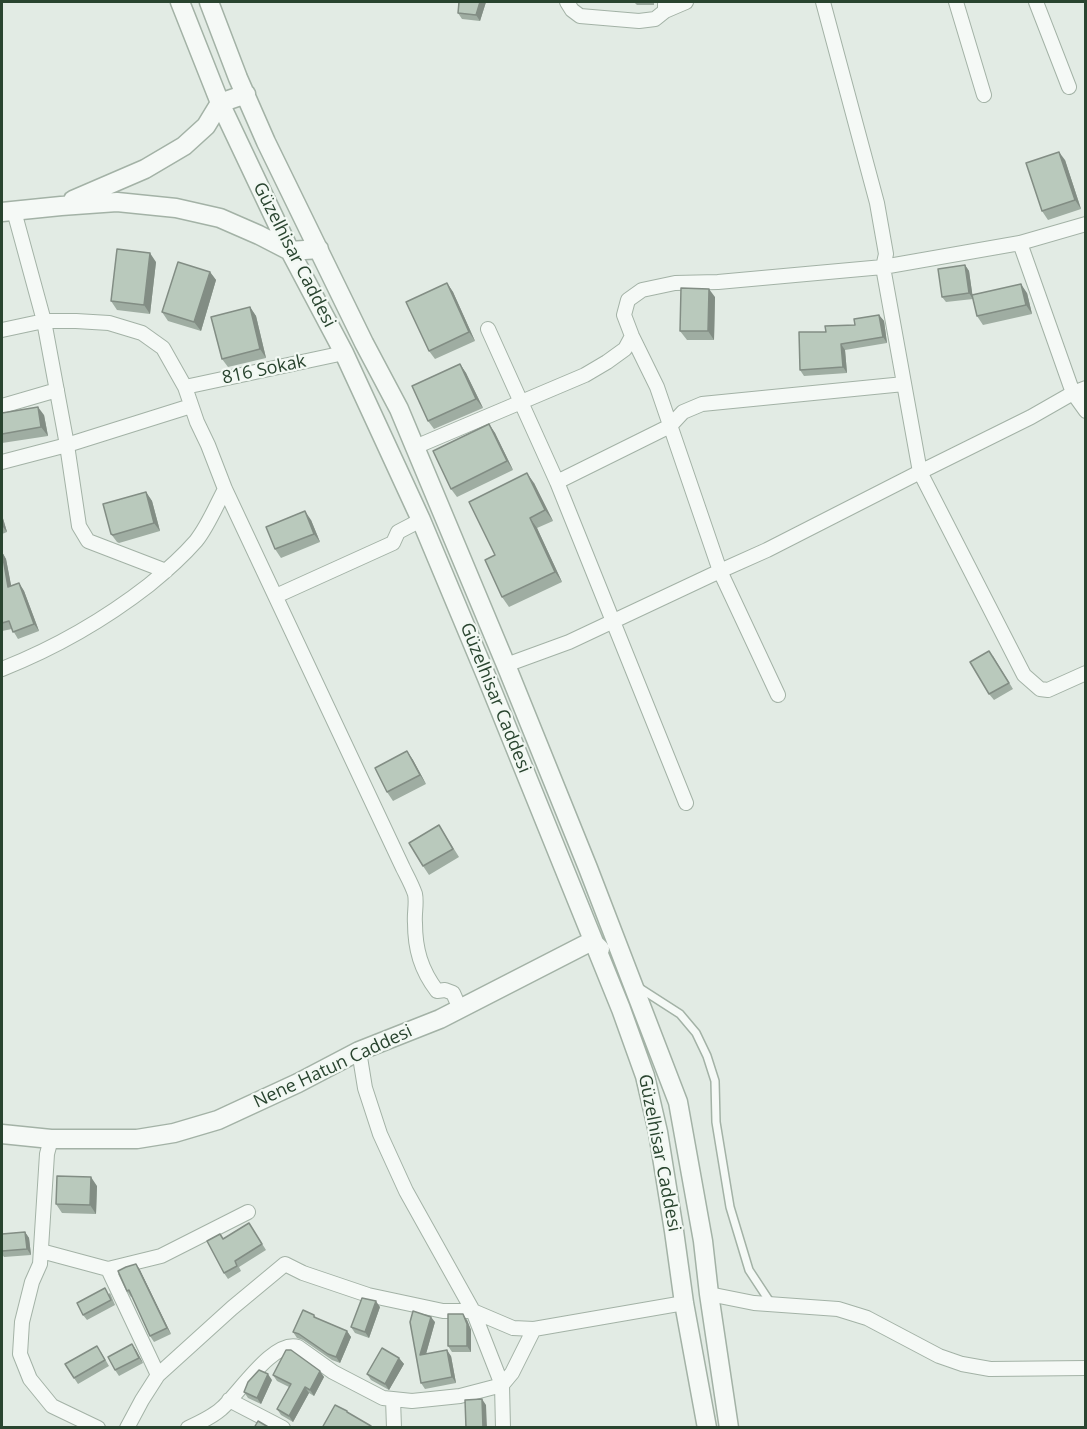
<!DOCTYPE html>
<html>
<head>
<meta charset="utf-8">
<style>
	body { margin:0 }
	#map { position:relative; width:1087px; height:1429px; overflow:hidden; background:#e2ebe4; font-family:"Open Sans",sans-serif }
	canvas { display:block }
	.frame { position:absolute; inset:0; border:3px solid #29442f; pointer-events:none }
</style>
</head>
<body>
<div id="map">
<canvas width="1087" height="1429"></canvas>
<div class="frame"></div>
</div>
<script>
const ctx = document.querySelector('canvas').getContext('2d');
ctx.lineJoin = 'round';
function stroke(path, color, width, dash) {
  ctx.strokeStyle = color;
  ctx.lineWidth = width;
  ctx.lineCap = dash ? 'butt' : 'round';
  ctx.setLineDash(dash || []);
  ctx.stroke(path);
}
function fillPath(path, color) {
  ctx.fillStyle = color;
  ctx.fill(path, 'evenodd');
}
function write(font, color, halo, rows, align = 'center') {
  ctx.font = font + ' "Open Sans",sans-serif';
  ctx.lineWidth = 4.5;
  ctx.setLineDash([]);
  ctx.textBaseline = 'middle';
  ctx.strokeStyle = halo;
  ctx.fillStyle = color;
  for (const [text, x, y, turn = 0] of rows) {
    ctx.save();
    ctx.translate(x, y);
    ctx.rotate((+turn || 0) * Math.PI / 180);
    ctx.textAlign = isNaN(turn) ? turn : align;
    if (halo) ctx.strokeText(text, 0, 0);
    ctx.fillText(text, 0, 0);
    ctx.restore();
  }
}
const service = new Path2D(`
	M638 987 680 1014 696 1033 707 1056 715 1081 716 1122 730 1207 749 1270 772 1305`);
const minor = new Path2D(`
	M567 2 572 10 580 16 639 21 655 19 665 11
	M823 2 877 203 886 254 883 267 920 472 1024 675 1040 689 1048 690 1086 673
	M956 2 984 95
	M1036 2 1069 87
	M665 4V11L686 2
	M14 211 44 321 67 445 79 526 88 541 166 571
	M1020 243 1073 393 1086 411
	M488 329 557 482 686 803
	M2 330 44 321H76L109 323 142 333 163 348 185 387 197 422 208 445 225 489 403 868C407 876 412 885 415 894 417 903 414 914 415 923 415 949 421 970 437 991L445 990 453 993 460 1009
	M185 387 344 353
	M2 406 57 390
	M415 447 585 375 607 362 625 349 632 336
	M2 462 67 445 191 406
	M557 482 670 426 683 412 702 404 904 384
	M276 596 393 543 398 532 421 520
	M506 665 569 642 720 571 767 550 920 472 1031 417 1073 393 1086 388
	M2 669C55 648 104 620 149 585 165 572 182 557 196 541 208 526 216 506 225 489
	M778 695 720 571 657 387 632 336 624 315 628 300 642 290 675 283 718 282 883 267 1020 243 1086 224
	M359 1051 365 1088 380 1134 406 1191 473 1311 502 1385 503 1428
	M51 1139 47 1154 40 1264 32 1282 22 1322 20 1354 30 1379 52 1406 98 1428
	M41 1251 108 1269 161 1256 248 1212
	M108 1269 158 1375
	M709 1294 754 1303 838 1309 867 1318 939 1356 962 1364 990 1369 1086 1368
	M393 1399 394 1428
	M229 1400 283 1428
	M127 1428 142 1400 158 1375 232 1308 285 1264 303 1273 368 1295 443 1311H473L513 1328 534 1329 684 1303
	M188 1428C199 1423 212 1417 221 1409 238 1395 273 1339 298 1347L333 1372 383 1398 412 1401 460 1396 502 1385 512 1373 534 1329`);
const tertiary = new Path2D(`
	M180 2 220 103 290 251 344 353 421 520 487 678 621 1009 645 1076 658 1132 674 1231 684 1303 707 1428
	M209 2 238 78 266 142 364 343 399 409 506 665 588 868 678 1102 703 1241 709 1294 729 1428
	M73 200 145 169 184 146 206 126 220 103 246 94
	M2 212 61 206 117 202 176 208 220 218 259 235 290 251 319 249
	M2 1134 51 1139H137L174 1133 218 1120 298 1083 359 1051 440 1019 592 941 600 949`);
const wall = new Path2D(`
	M459 2H486L480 21 462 19 458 13Z
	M634 2H654V5H637Z
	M1065 160 1081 209 1048 220 1042 211Z
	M156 262 150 314 117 310 111 301Z
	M965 265 969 271 973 299 946 302 942 297Z
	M210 272 216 280 201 331 168 321 162 312Z
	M447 283 453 292 475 341 435 359 429 351Z
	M1027 293 1032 314 983 325 977 316Z
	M715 297 714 340H687L680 331Z
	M250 307 256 316 266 358 228 367 222 359Z
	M879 315 884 321 887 343 845 350 847 373 804 376 800 370 826 332 855 325Z
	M460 364 466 373 483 408 434 429 428 421Z
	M2 413 44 415 48 436 2 443Z
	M489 424 495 433 513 470 457 497 451 489Z
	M534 483 553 521 537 528 562 582 509 607 502 597 495 555Z
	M146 492 152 501 160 531 119 543 117 542 111 534Z
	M2 515 7 532 2 534Z
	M311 520 320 542 281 558 275 549Z
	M2 552 6 559 11 586 19 583 24 591 39 631 18 639 12 629 2 631Z
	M993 656 1013 689 994 700 989 694Z
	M407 751 413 760 426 784 393 801 387 792Z
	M439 825 459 857 429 875 423 866Z
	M97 1186 96 1214 62 1213 56 1204Z
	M249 1223 266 1250 239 1267 241 1271 228 1279 224 1273 223 1239Z
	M25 1232 29 1238 31 1255 4 1257 2 1254V1234Z
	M136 1264 140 1270 171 1334 154 1342 150 1336 132 1297H131L127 1291Z
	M110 1293 115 1305 87 1320 83 1315Z
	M380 1307 369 1338 355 1333 351 1327Z
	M314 1315 317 1319 347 1331 351 1337 340 1363 332 1360 303 1340 297 1338 293 1332Z
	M467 1320 471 1330V1352H452L448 1346Z
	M410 1322H435L426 1354 451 1356 456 1383 425 1389 421 1383Z
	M132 1344 136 1350 143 1363 119 1376 115 1370Z
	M101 1352 109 1366 78 1384 74 1378Z
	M399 1358 404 1364 389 1390 371 1380 367 1374Z
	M320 1371 324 1377 314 1396 309 1393 293 1422 281 1415 277 1409 289 1387 277 1381 273 1375Z
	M272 1380 261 1404 248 1398 244 1392Z`);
const shadedWall = new Path2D(`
	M480 2H486L480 21 476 15Z
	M1059 152 1065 160 1081 209 1075 200Z
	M150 253 156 262 150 314 144 305Z
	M965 265 969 271 973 299 969 293Z
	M210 272 216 280 201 331 194 322Z
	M447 283 453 292 475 341 469 332Z
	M1021 284 1027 293 1032 314 1026 305Z
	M709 289 715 297 714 340 708 331Z
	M250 307 256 316 266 358 260 349Z
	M879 315 884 321 887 343 883 337Z
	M841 344 845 350 847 373 843 367Z
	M460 364 466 373 483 408 476 399Z
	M38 407 44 415 48 436 41 427Z
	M489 424 495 433 513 470 507 461Z
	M527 473 534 483 553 521 545 510Z
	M146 492 152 501 160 531 154 523Z
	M305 511 311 520 320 542 314 534Z
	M2 515 7 532 3 527 2 523Z
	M530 518 537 528 562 582 555 572Z
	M2 552 6 559 13 595 8 587Z
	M19 583 24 591 39 631 34 624Z
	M407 751 413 760 426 784 420 775Z
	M91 1177 97 1186 96 1214 90 1205Z
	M25 1232 29 1238 31 1255 27 1249Z
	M136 1264 140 1270 171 1334 167 1328Z
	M376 1301 380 1307 369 1338 365 1332Z
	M463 1314 467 1320 471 1330V1352L467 1346Z
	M431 1317 435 1322 424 1361 420 1355Z
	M347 1331 351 1337 340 1363 336 1357Z
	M132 1344 136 1350 143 1363 139 1358Z
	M447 1350 451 1356 456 1383 452 1377Z
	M399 1358 404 1364 389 1390 385 1384Z
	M320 1371 324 1377 314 1396 310 1390Z
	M268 1374 272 1380 261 1404 257 1398Z
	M305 1387 309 1393 293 1422 289 1416Z
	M482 1399 486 1405 487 1428H483Z`);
const building = new Path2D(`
	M459 2H480L476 15 458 13Z
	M1059 152 1075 200 1042 211 1026 163Z
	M117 249 150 253 144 305 111 301Z
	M178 262 210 272 194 322 162 312Z
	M965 265 969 293 942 297 938 269Z
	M447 283 469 332 429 351 406 302Z
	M1021 284 1026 305 977 316 972 295Z
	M681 288 709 289 708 331H680Z
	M250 307 260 349 222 359 211 317Z
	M879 315 883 337 841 344 843 367 800 370 799 332H826L825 326 855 325 854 319Z
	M460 364 476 399 428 421 412 386Z
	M38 407 41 427 2 434V413Z
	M489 424 507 461 451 489 433 451Z
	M527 473 545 510 530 518 555 572 502 597 485 560 495 555 469 502Z
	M146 492 154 523 113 535 111 534 103 504Z
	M305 511 314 534 275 549 266 527Z
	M2 552 8 587 19 583 34 624 13 632 9 621 2 623Z
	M989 651 1009 683 989 694 970 662Z
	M407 751 420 775 387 792 375 768Z
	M439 825 453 849 423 866 409 843Z
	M57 1176 91 1177 90 1205 56 1204Z
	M249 1223 262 1244 235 1261 237 1266 224 1273 207 1241 220 1234 223 1239Z
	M25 1232 27 1249 2 1251V1234Z
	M136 1264 167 1328 150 1336 129 1290 127 1291 118 1271 126 1267Z
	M105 1288 111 1300 83 1315 77 1303Z
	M362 1298 376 1301 365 1332 351 1327Z
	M303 1310 314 1315V1317L347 1331 336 1357 328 1354 299 1334 293 1332Z
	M413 1311 431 1317 420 1355 447 1350 452 1377 421 1383 410 1322Z
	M448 1314H463L467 1324V1346H448Z
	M132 1344 139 1358 115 1370 108 1357Z
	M97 1346 105 1360 74 1378 65 1364Z
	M382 1348 399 1358 385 1384 367 1374Z
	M286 1350H291L320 1371 310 1390 305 1387 289 1416 277 1409 291 1384 273 1375Z
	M259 1370 268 1374 257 1398 244 1392 248 1382Z
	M482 1399 483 1428H466L465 1400Z
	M335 1405 347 1411V1412L371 1426 370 1428H322Z
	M258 1421 270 1428H254Z`);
const streetNames = [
	["Güzelhisar Caddesi",294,255,63],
	["816 Sokak",264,370,-12],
	["Güzelhisar Caddesi",495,698,68],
	["Nene Hatun Caddesi",333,1067,-25],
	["Güzelhisar Caddesi",659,1153,79]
];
stroke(service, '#a3b2a6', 10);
stroke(minor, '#a3b2a6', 16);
stroke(tertiary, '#a3b2a6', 21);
stroke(service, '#f5f9f6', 7);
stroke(minor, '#f5f9f6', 14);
stroke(tertiary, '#f5f9f6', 18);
fillPath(wall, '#9fada2');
fillPath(shadedWall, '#828d84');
fillPath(building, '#b9c9bc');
stroke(building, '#828d84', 1.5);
write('18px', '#29442f', '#f2f8f3', streetNames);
</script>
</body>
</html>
